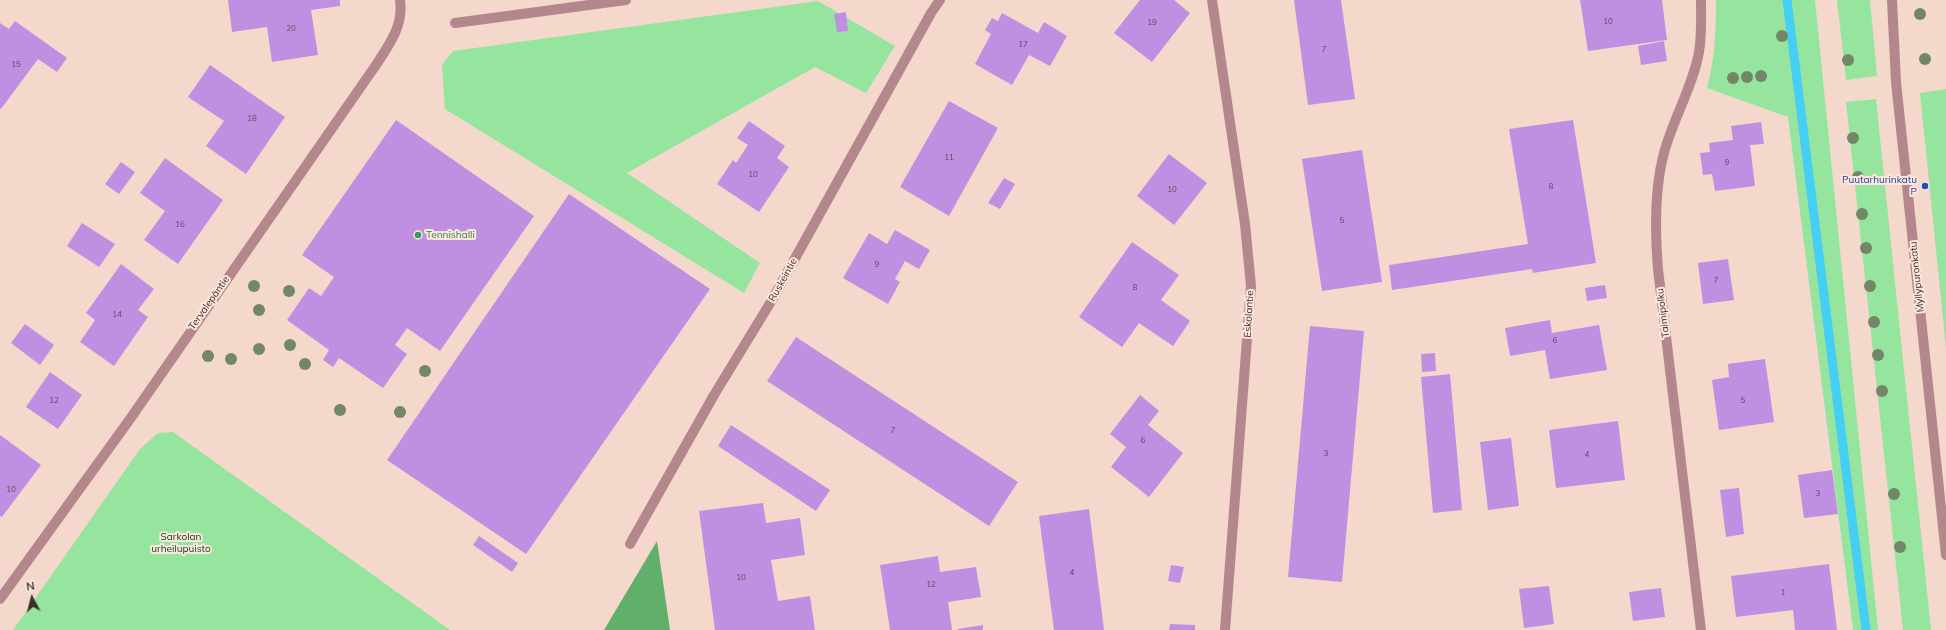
<!DOCTYPE html>
<html>
<head>
<meta charset="utf-8">
<style>
	body { margin:0 }
	#map { position:relative; width:1946px; height:630px; overflow:hidden; background:#f4d8cc; font-family:Mulish,sans-serif }
	canvas { display:block }
	.north { position:absolute; left:12px; top:578px; width:40px; height:40px; -webkit-text-stroke:3px #fee6dd; paint-order:stroke; rotate:353deg; font-size:11px; font-weight:700; line-height:16px; text-align:center; color:#3b302b }
	.north::after { content:''; display:block; margin:auto; width:14px; height:18px; background:#3b302b; clip-path:polygon(50% 0,100% 100%,50% 72%,0 100%) }
</style>
</head>
<body>
<div id="map">
<canvas width="1946" height="630"></canvas>
<div class="north">N</div>
</div>
<script>
const ctx = document.querySelector('canvas').getContext('2d');
ctx.lineJoin = 'round';
function fillPath(path, color) {
  ctx.fillStyle = color;
  ctx.fill(path, 'evenodd');
}
function stroke(path, color, width, dash) {
  ctx.strokeStyle = color;
  ctx.lineWidth = width;
  ctx.lineCap = dash ? 'butt' : 'round';
  ctx.setLineDash(dash || []);
  ctx.stroke(path);
}
function write(font, color, halo, rows, align = 'center') {
  ctx.font = font + ' Mulish,sans-serif';
  ctx.lineWidth = 4;
  ctx.setLineDash([]);
  ctx.textBaseline = 'middle';
  ctx.strokeStyle = halo;
  ctx.fillStyle = color;
  for (const [text, x, y, turn = 0] of rows) {
    ctx.save();
    ctx.translate(x, y);
    ctx.rotate((+turn || 0) * Math.PI / 180);
    ctx.textAlign = isNaN(turn) ? turn : align;
    if (halo) ctx.strokeText(text, 0, 0);
    ctx.fillText(text, 0, 0);
    ctx.restore();
  }
}
const green = new Path2D(`
	M1716 0H1815L1878 630H1853L1788 117 1707 88C1715 56 1716 33 1716 0Z
	M1837 0H1870L1877 76 1846 80Z
	M818 1 895 46 866 93 815 67 627 173 760 263 744 293 445 109 442 65 453 51Z
	M1946 89V348L1920 93Z
	M1876 99 1931 630H1903L1846 102Z
	M173 432 450 630H13L140 449 158 433Z`);
const forest = new Path2D(`
	M657 541 670 630H604Z`);
const stream = new Path2D(`
	M1787 0 1866 630`);
const building = new Path2D(`
	M228 0H340V6L311 10 318 55 272 62 267 27 232 32Z
	M1140 0H1174L1190 13 1152 62 1114 33Z
	M1294 0H1341L1355 99 1308 105Z
	M1580 0H1662L1667 40 1588 51Z
	M846 12 848 31 837 32 834 14Z
	M1002 13 1038 33 1044 22 1067 36 1050 66 1029 55 1012 85 975 64 991 34 985 30 992 18 998 21Z
	M15 21 67 58 57 72 38 59 1 109 0 108V23L9 29Z
	M1664 41 1667 61 1641 65 1638 46Z
	M210 65 285 117 246 174 206 146 224 121 188 97Z
	M949 101 998 128 949 216 900 187Z
	M396 120 534 216 440 351 407 328 395 345 407 354 383 388 339 358 333 367 323 360 329 350 287 320 309 288 321 296 334 277 302 255Z
	M1573 120 1596 263 1533 273 1532 269 1392 290 1389 265 1528 244 1509 129Z
	M749 121 785 146 777 158 789 167 759 212 717 184 733 160 736 163 748 145 737 138Z
	M1761 122 1764 144 1750 145 1755 186 1715 191 1712 174 1703 175 1700 153 1710 152 1709 143 1733 140 1731 126Z
	M1362 150 1382 282 1322 291 1302 159Z
	M1169 154 1207 183 1174 225 1137 196Z
	M165 158 223 200 178 264 144 240 165 211 140 193Z
	M121 162 135 172 119 194 105 184Z
	M1004 178 1015 184 1000 209 988 203Z
	M569 194 710 289 526 554 387 460Z
	M82 223 115 244 99 267 67 246Z
	M895 230 930 250 919 269 905 261 895 279 900 282 888 304 843 278 869 233 887 244Z
	M1132 242 1179 275 1161 300 1190 321 1173 346 1139 323 1122 347 1079 317Z
	M1728 259 1734 300 1703 304 1698 263Z
	M121 264 154 289 138 310 148 317 114 366 80 342 95 320 86 313Z
	M1605 285 1607 298 1587 301 1585 288Z
	M1550 320 1552 333 1599 325 1607 370 1550 379 1545 350 1510 356 1505 328Z
	M25 324 54 345 40 365 11 343Z
	M1310 326 1364 331 1342 582 1288 577Z
	M796 337 1018 482 989 526 767 381Z
	M1435 353 1436 371 1422 372 1421 354Z
	M1765 359 1774 422 1719 430 1712 380 1729 377 1728 364Z
	M50 372 82 395 58 429 26 407Z
	M1450 374 1462 510 1433 513 1421 377Z
	M1140 395 1159 411 1148 425 1183 453 1149 497 1111 467 1126 447 1110 434Z
	M1618 421 1625 480 1556 488 1549 430Z
	M731 425 830 490 816 511 718 446Z
	M0 435 41 465 2 517 0 516Z
	M1511 438 1519 506 1488 510 1480 442Z
	M1832 470 1838 514 1804 518 1798 475Z
	M1739 488 1744 534 1726 537 1720 490Z
	M763 503 766 523 800 518 805 555 771 560 778 601 810 596 815 630H715L699 511Z
	M1089 509 1104 630H1054L1039 516Z
	M479 536 518 563 512 572 473 545Z
	M938 556 940 572 976 567 981 597 948 602 952 630H890L880 565Z
	M1829 564 1837 630H1795L1793 610 1736 617 1731 576Z
	M1171 565 1184 567 1180 583 1168 581Z
	M1549 586 1554 624 1524 628 1519 589Z
	M1661 588 1665 617 1633 621 1629 592Z
	M1170 624 1195 625V630H1169Z
	M983 625V630H958V629Z`);
const minor = new Path2D(`
	M1212 0 1245 224 1251 286 1225 630
	M1892 0 1896 82 1946 555
	M455 23 626 0
	M630 544 714 395 772 300 931 13 940 0
	M0 599 130 419 376 65C389 45 404 25 400 0
	M1701 630 1658 269C1655 232 1654 190 1664 153 1673 119 1693 86 1699 52 1702 35 1701 17 1701 0`);
const trees = [
	[1920,14],
	[1782,36],
	[1925,59],
	[1848,60],
	[1761,76],
	[1747,77],
	[1733,78],
	[1853,138],
	[1858,177],
	[1862,214],
	[1866,248],
	[254,286],
	[1870,286],
	[289,291],
	[259,310],
	[1874,322],
	[290,345],
	[259,349],
	[1878,355],
	[208,356],
	[231,359],
	[305,364],
	[425,371],
	[1882,391],
	[340,410],
	[400,412],
	[1894,494],
	[1900,547]
];
const markers = [
	[1925,186,4,"#1a4fb4"],
	[418,235,4,"#2e9e5b"]
];
const numberNames = [
	["10",1608,22],
	["19",1152,23],
	["20",291,29],
	["17",1023,45],
	["7",1324,50],
	["15",16,65],
	["18",252,119],
	["11",949,158],
	["9",1727,163],
	["10",753,175],
	["8",1551,187],
	["10",1172,190],
	["5",1342,221],
	["16",180,225],
	["9",877,265],
	["7",1716,281],
	["8",1135,288],
	["14",117,315],
	["6",1555,341],
	["12",54,401],
	["5",1743,401],
	["7",893,431],
	["6",1143,441],
	["3",1326,454],
	["4",1587,455],
	["10",11,490],
	["3",1818,494],
	["4",1072,573],
	["10",741,578],
	["12",931,585],
	["1",1783,593]
];
const transitNames = [
	["Puutarhurinkatu",1917,180],
	["P",1917,192]
];
const leisureNames = [
	["Tennishalli",426,235]
];
const streetNames = [
	["Myllypuronkatu",1917,277,-96],
	["Ruskeintie",783,280,-61],
	["Tervalepäntie",209,303,-55],
	["Taimipolku",1663,313,-97],
	["Eskolantie",1249,314,-87]
];
const parkNames = [
	["Sarkolan",181,537],
	["urheilupuisto",181,549]
];
fillPath(green, '#95e59e');
fillPath(forest, '#60af6b');
stroke(stream, '#44cff3', 9);
fillPath(building, '#bf90e2');
stroke(minor, '#b4878c', 10);
ctx.fillStyle = '#728768';
for (const [x, y] of trees) {
  ctx.beginPath();
  ctx.arc(x, y, 6, 0, 2 * Math.PI);
  ctx.fill();
}
for (const [x, y, r, color] of markers) {
  const dot = new Path2D();
  dot.arc(x, y, r, 0, 2 * Math.PI);
  ctx.fillStyle = color;
  ctx.fill(dot);
  stroke(dot, '#fee6dd', 1.5);
}
write('8px', '#5c4859', null, numberNames);
write('10px', '#164399', '#fee6dd', transitNames, 'right');
write('10px', '#27864d', '#fee6dd', leisureNames, 'left');
write('10px', '#3b302b', '#fee6dd', streetNames);
write('10px', '#074417', '#fee6dd', parkNames);
</script>
</body>
</html>
